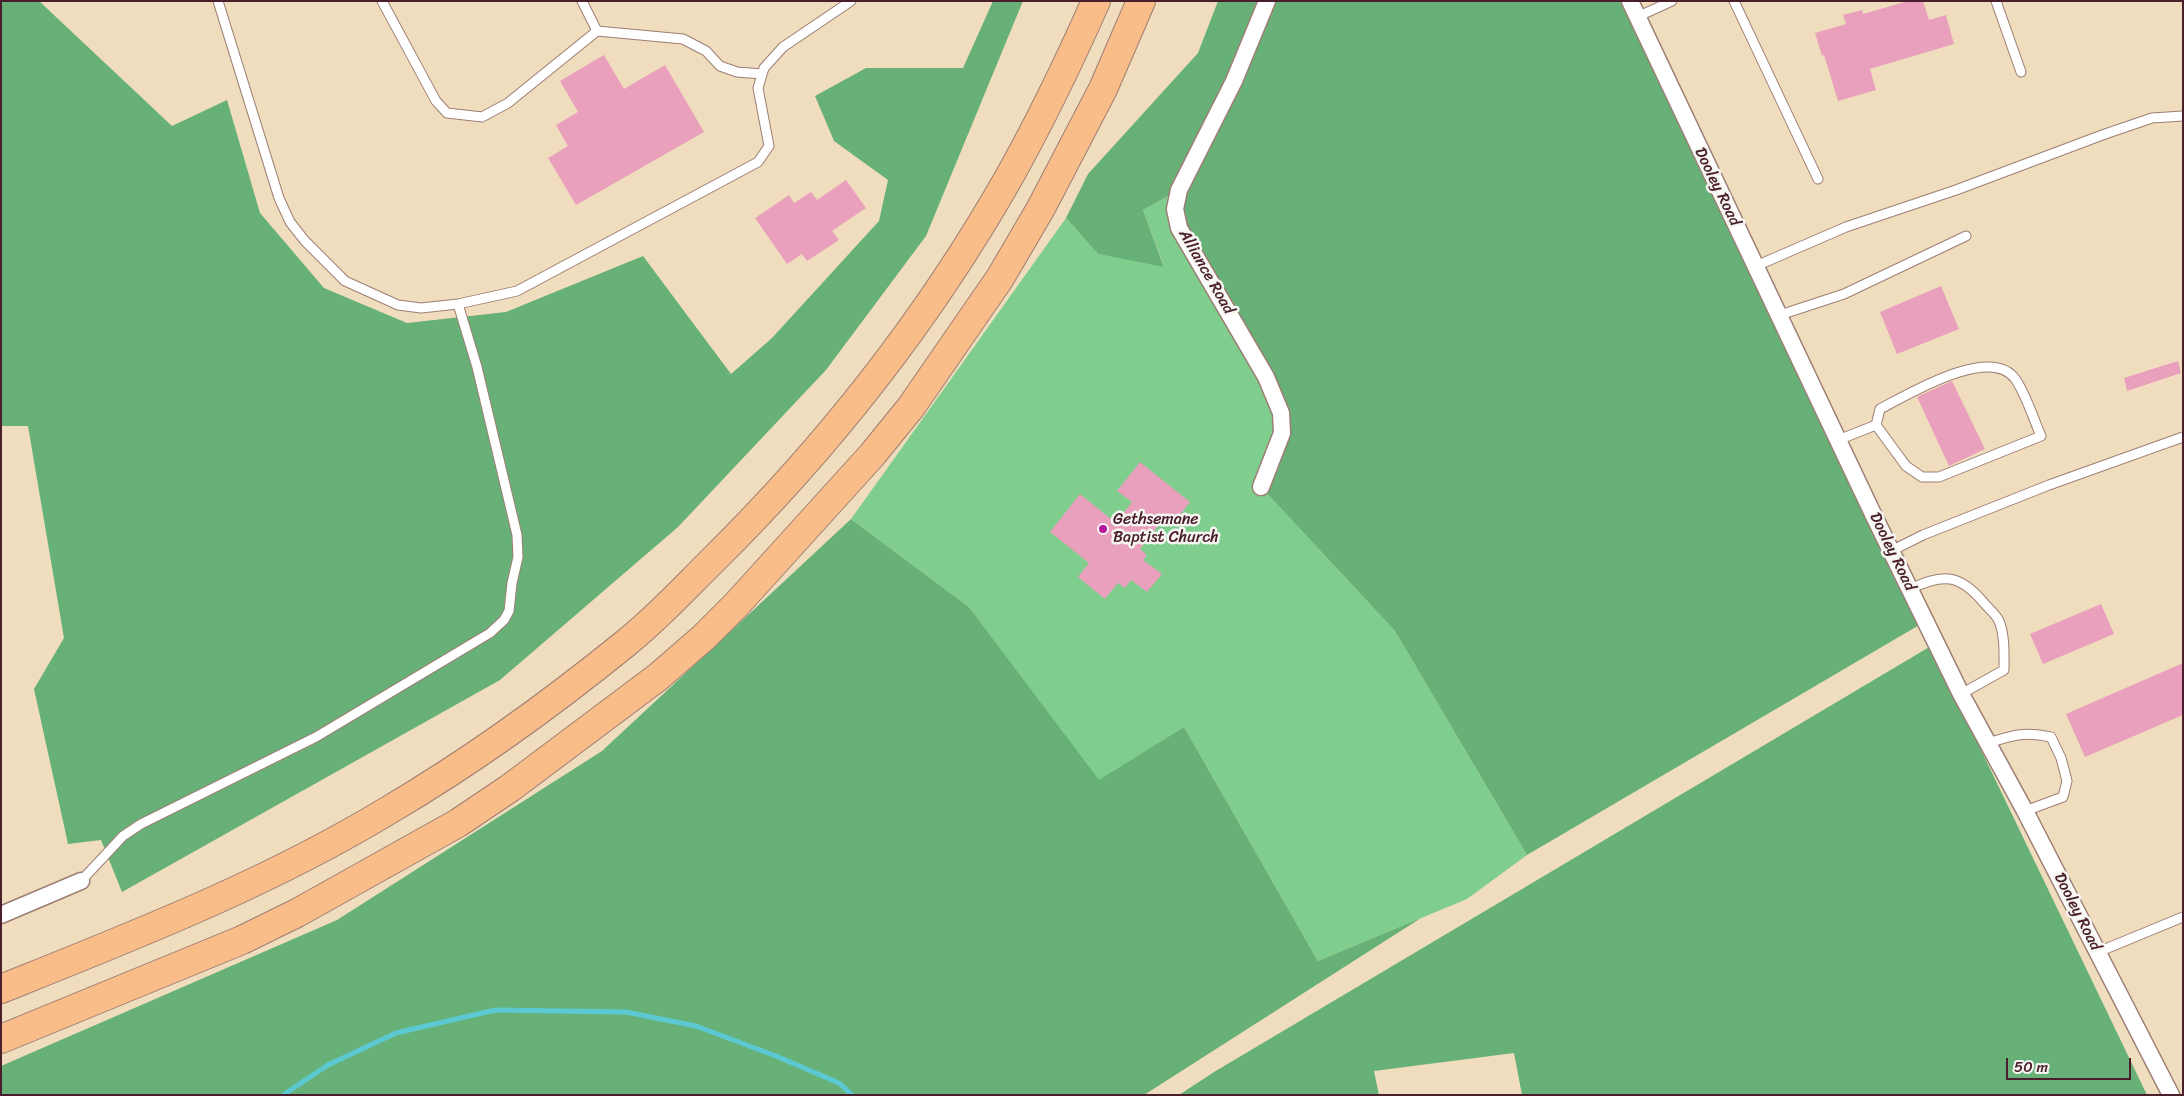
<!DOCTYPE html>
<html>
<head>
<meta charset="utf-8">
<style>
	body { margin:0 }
	#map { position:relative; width:2184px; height:1096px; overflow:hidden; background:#f0ddbd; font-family:Sriracha,sans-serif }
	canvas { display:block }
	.frame { position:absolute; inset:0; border:2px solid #4a1f2b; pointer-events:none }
	.scale { position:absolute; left:2006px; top:1058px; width:125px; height:22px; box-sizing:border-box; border:2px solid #4a1f2b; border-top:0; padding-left:6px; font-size:15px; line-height:18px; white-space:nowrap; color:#4a1f2b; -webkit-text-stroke:4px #f6f6f2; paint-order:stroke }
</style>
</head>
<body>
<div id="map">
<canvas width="2184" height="1096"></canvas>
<div class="frame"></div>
<div class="scale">50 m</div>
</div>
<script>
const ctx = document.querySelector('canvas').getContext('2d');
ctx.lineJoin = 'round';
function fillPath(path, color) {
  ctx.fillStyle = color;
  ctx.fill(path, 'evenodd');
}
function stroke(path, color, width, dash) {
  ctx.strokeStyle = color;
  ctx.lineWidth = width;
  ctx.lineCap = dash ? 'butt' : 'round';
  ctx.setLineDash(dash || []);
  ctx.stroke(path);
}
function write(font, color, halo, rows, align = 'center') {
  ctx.font = font + ' Sriracha,sans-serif';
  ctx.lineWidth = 5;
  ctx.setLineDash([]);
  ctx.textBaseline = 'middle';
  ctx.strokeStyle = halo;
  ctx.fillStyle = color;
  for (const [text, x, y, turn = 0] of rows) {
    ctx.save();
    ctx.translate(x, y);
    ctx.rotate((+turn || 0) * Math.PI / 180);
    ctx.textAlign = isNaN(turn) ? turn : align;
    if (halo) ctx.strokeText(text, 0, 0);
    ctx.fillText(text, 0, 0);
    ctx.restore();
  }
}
const green = new Path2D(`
	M1179 190 1281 413 1261 487 1395 631 1527 855 1467 899 1318 961 1184 727 1099 781 969 607 851 519 1066 218 1098 254 1164 266 1143 210Z`);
const forest = new Path2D(`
	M1 1H39L172 126 227 100 260 213 324 288 407 323 506 312 643 256 731 374 772 338 879 221 888 180 834 141 815 96 866 68H963L993 1H1023L926 236 826 370 678 527 500 680 122 892 101 840 68 844 34 689 64 638 28 426H1Z
	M1218 1H1620L1921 624 1527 855 1395 631 1261 487 1281 413 1190 245 1179 190 1143 210 1164 267 1098 254 1066 218 1088 174 1198 53Z
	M851 519 969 607 1099 780 1184 727 1318 961 1421 918 1144 1095H1V1066L337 920 602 751Z
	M1931 646 2147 1095H1522L1514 1053 1374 1071 1379 1095H1179L1214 1072Z`);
const stream = new Path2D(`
	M283 1095 328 1065 396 1033 495 1010 626 1012 696 1026 776 1056 839 1083 852 1095`);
const building = new Path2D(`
	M1908 1H1923L1929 20 1946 15 1954 44 1870 69 1876 90 1838 101 1824 55 1822 56 1815 33 1846 24 1843 15 1862 10 1863 14Z
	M604 55 624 89 665 65 704 132 576 205 548 158 568 146 556 125 578 112 560 81Z
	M846 180 866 208 832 231 839 240 807 261 802 254 787 264 755 218 789 195 794 203 811 192 817 200Z
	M1941 286 1959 329 1897 354 1880 312Z
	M2178 361 2181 373 2127 391 2124 378Z
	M1952 381 1985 449 1949 466 1917 397Z
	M1140 462 1190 502 1170 527 1162 521 1140 549 1147 555 1143 560 1162 574 1147 592 1131 580 1125 588 1118 583 1105 599 1078 577 1089 563 1050 532 1080 494 1116 523 1132 502 1117 491Z
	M2101 604 2114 634 2043 664 2030 634Z
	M2183 663V715L2085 757 2066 714Z`);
const lane = new Path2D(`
	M218 1 279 198 290 222 305 241 345 281 398 305 421 308 458 304 517 291 758 162 769 146 758 88 764 68 783 47 851 1
	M382 1 436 101 447 113 482 117 508 103 597 31
	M582 1 597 31 683 39 706 51 720 66 737 72 762 74
	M1734 1 1818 179
	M1996 1 2021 72
	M1637 17 1672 1
	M1756 266 1846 227 1956 190 2105 134 2152 118 2183 116
	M1780 315 1844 294 1966 236
	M1838 440 1876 425 1906 466 1922 477H1939L2041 436C2033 418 2027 397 2016 380 1992 343 1907 395 1880 409L1876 425
	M1891 551 1923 535 2049 485 2183 437
	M1910 589C1943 573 1960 574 1984 603 1988 608 1996 614 1999 621 2005 635 2004 655 2004 670L1961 694
	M1988 743C2013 735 2025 731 2051 737L2061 758 2067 781 2063 797 2025 811
	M81 881 123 836 141 824 316 737 490 633 504 620 509 611 512 583 518 557 517 535 477 367 458 304
	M2098 952 2183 917`);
const street = new Path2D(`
	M1630 1 1873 514 1961 694 2025 811 2171 1095
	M1261 487 1282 433 1281 413 1266 377 1179 228 1175 209 1179 190 1234 81 1267 1
	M1 915 81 881`);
const highway = new Path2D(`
	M1 989C133 936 267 884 389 810 472 761 551 704 626 643 656 619 682 591 709 564 825 450 927 321 1008 179 1040 122 1069 62 1096 1
	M1 1039 242 940 297 913 458 823 510 788 658 677 704 637 737 604 872 455 911 407 1000 278 1041 208 1103 89 1141 1`);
const markers = [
	[1103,529,5,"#b5179e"]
];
const streetNames = [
	["Dooley Road",1717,187,64],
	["Alliance Road",1206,272,60],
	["Dooley Road",1892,552,64],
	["Dooley Road",2077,912,63]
];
const poiNames = [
	["Gethsemane",1113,520],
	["Baptist Church",1113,538]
];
fillPath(green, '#7fce8d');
fillPath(forest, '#67b178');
stroke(stream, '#5cc9d2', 5);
fillPath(building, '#e9a0bd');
stroke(lane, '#9d7e74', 11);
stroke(street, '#9d7e74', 19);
stroke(highway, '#9d7e74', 30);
stroke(lane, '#fff', 9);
stroke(street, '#fff', 16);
stroke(highway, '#f8bd89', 28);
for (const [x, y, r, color] of markers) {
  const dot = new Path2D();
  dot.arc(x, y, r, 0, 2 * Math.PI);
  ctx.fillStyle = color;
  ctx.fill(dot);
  stroke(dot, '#f6f6f2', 2);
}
write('16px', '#4a1f2b', '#f6f6f2', streetNames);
write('16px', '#4a1f2b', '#f6f6f2', poiNames, 'left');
</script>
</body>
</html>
